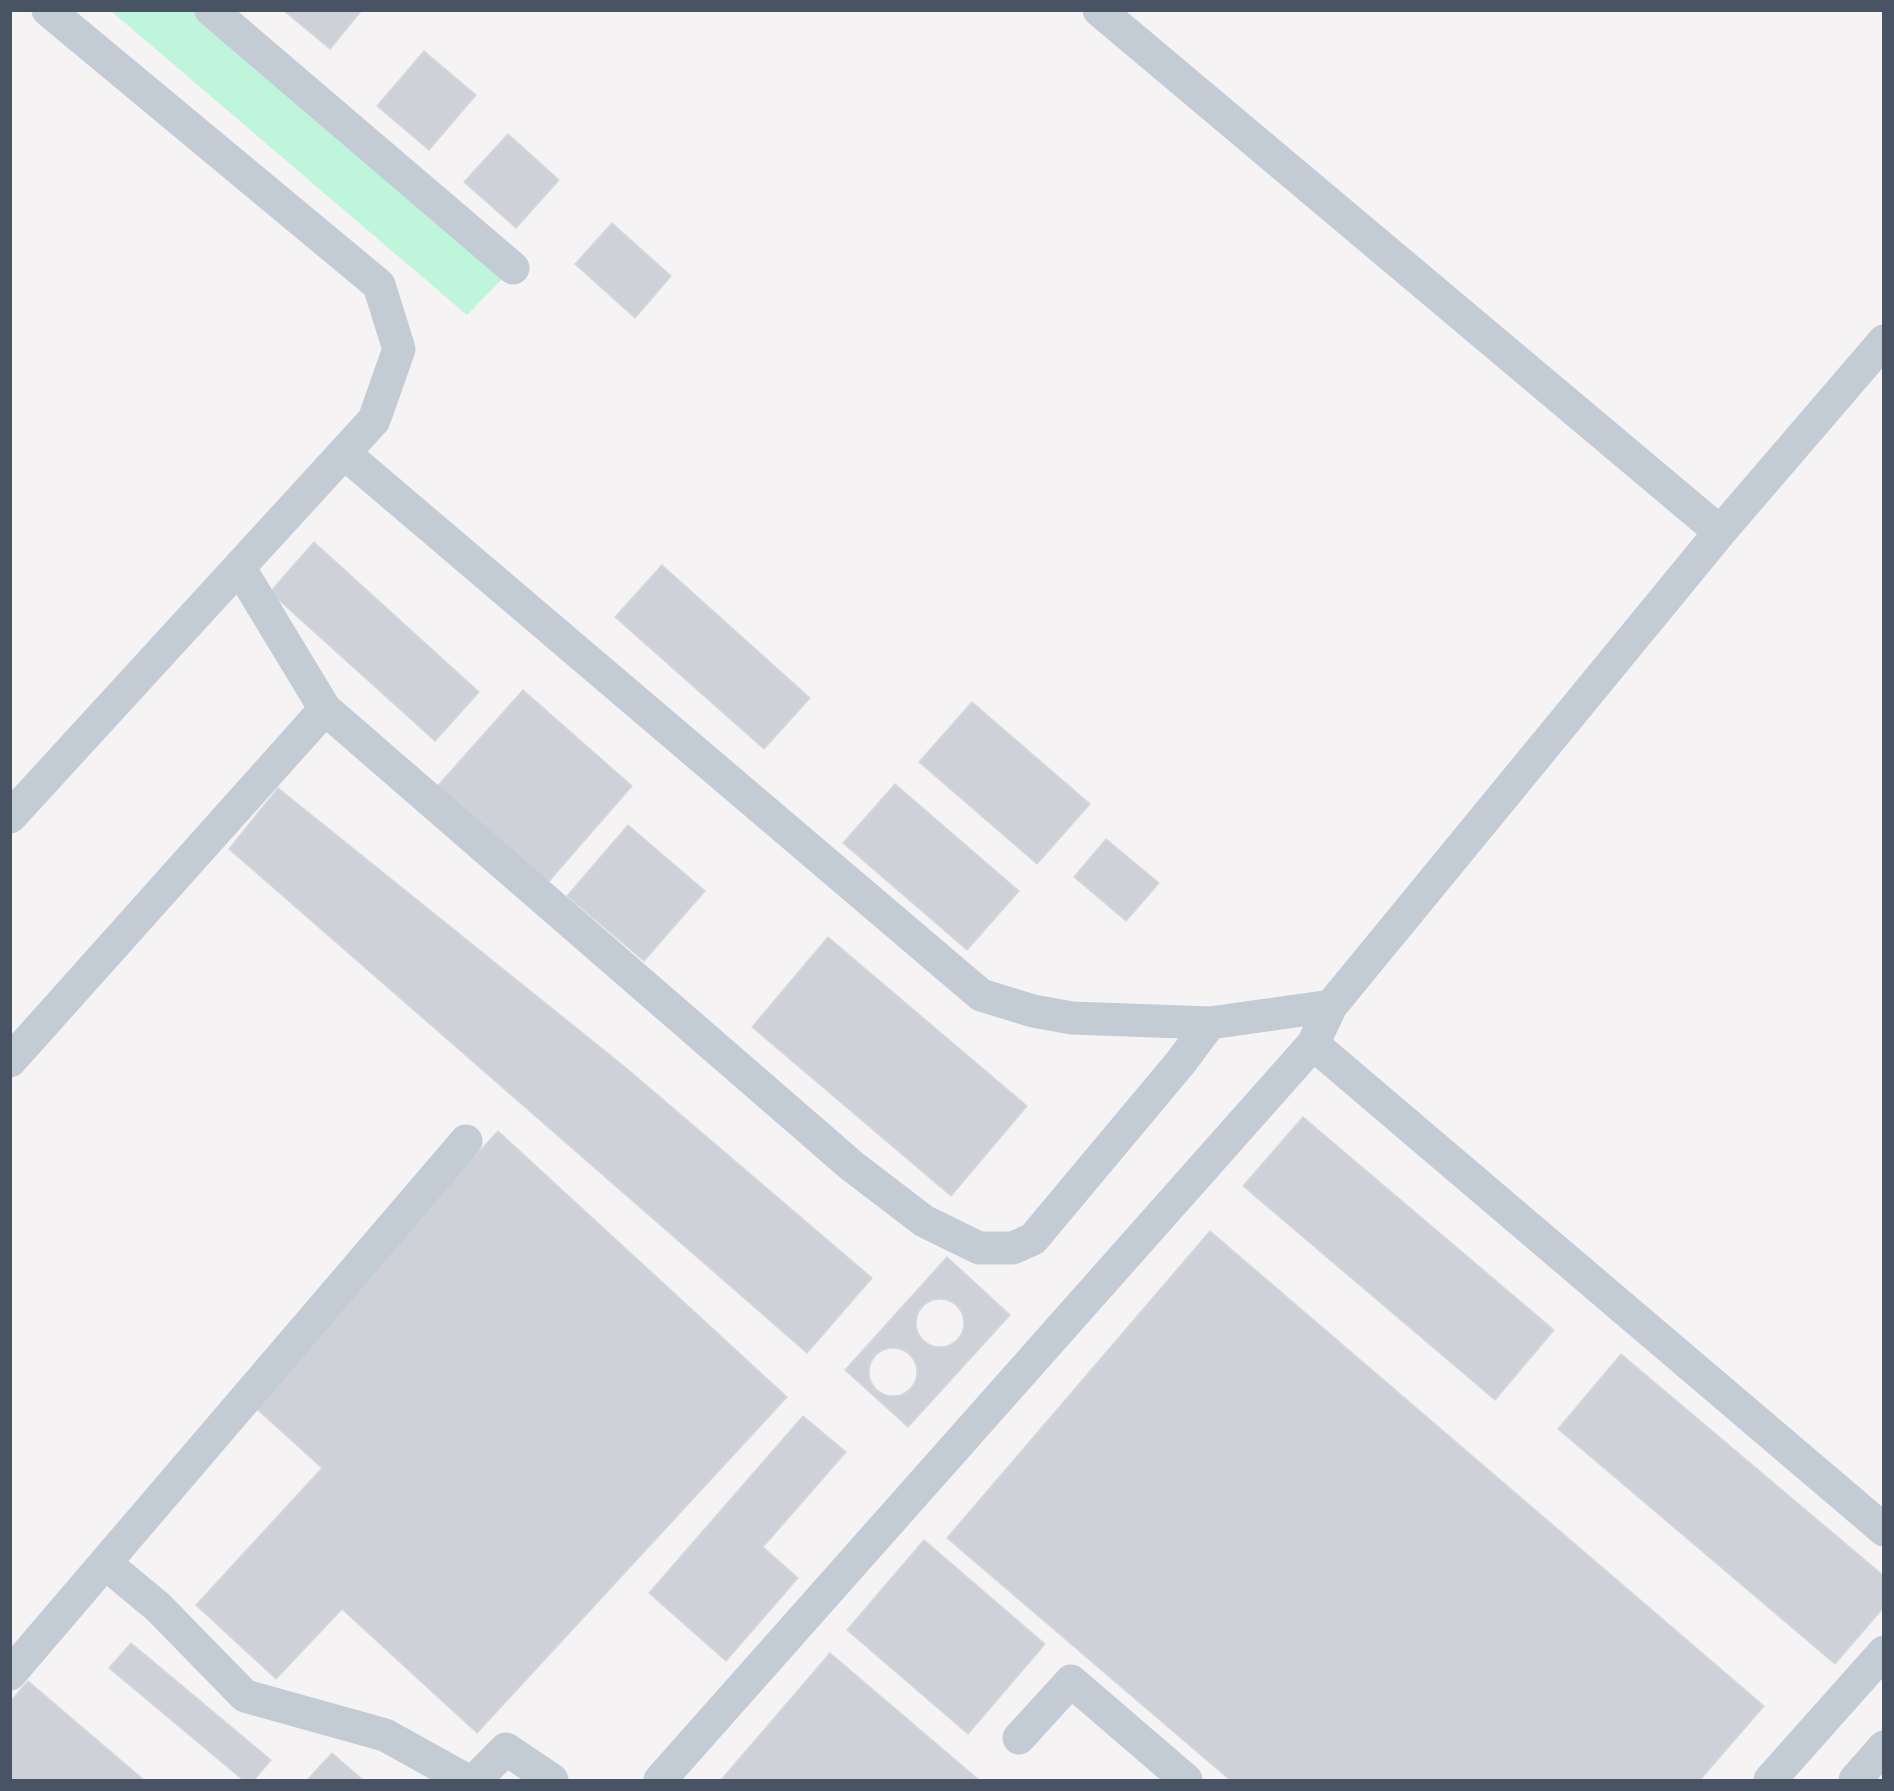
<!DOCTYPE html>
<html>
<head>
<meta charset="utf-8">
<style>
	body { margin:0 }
	#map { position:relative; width:1894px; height:1791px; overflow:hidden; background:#f5f3f3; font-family:"DejaVu Sans",sans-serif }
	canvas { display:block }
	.frame { position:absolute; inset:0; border:12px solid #485363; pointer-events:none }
</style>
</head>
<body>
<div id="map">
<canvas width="1894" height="1791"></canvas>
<div class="frame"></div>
</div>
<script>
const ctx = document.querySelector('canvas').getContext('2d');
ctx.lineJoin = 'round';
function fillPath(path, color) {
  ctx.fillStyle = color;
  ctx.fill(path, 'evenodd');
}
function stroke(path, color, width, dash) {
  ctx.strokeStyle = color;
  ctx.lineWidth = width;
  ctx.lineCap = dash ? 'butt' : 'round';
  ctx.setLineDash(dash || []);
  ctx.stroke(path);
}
const green = new Path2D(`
	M111 11H211L513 268 467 315Z`);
const building = new Path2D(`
	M283 10H362L330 49Z
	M424 51 476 95 429 150 377 106Z
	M508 134 559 180 516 228 464 182Z
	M612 223 671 276 635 318 575 264Z
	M314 542 479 692 435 741 270 592Z
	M662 565 810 698 764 749 615 617Z
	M523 690 632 786 544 887 434 790Z
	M972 702 1090 804 1037 864 919 762Z
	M895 784 1019 891 967 950 843 843Z
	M278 788 625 1067 872 1278 807 1353 229 849Z
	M628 825 705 891 644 961 567 896Z
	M1106 839 1159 883 1126 921 1074 877Z
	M828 937 1027 1106 951 1196 752 1027Z
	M1303 1117 1554 1330 1495 1400 1243 1186Z
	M498 1131 787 1397 477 1733 342 1609 276 1679 196 1605 322 1468 249 1402Z
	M1210 1231 1764 1706 1700 1780H1230L947 1538Z
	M947 1257 1010 1315 908 1427 845 1370Z
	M916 1323a24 24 0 1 1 48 0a24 24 0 1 1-48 0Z
	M869 1372a24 24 0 1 1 48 0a24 24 0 1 1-48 0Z
	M1621 1354 1884 1576V1607L1835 1664 1558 1429Z
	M803 1416 846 1452 763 1547 798 1578 726 1661 649 1593Z
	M924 1540 1045 1644 968 1734 847 1630Z
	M131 1643 271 1760 254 1780H243L109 1668Z
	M830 1653 979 1780H721Z
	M28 1681 144 1780H10V1702Z
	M332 1753 363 1780H307Z`);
const minor = new Path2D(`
	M211 10 513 268
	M1099 10 1720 532
	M344 453 981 995 1033 1011 1072 1018 1210 1023 1331 1006
	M239 567 325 709 852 1166 924 1221 979 1248H1013L1033 1239 1181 1062 1210 1023
	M10 817 374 420 399 349 379 285 48 10
	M1313 1044 1884 1530
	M10 1061 325 709
	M105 1563 158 1607 245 1696 385 1735 466 1780
	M10 1674 466 1141
	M1019 1738 1071 1681 1186 1780
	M475 1780 506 1749 552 1780
	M660 1780 1313 1044 1331 1006 1720 532 1884 341
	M1770 1780 1884 1652
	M1855 1780 1884 1747`);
fillPath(green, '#bff5da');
fillPath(building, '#ced1d8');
stroke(building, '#d6d8de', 1.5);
stroke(minor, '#c3cbd5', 33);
</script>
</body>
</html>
